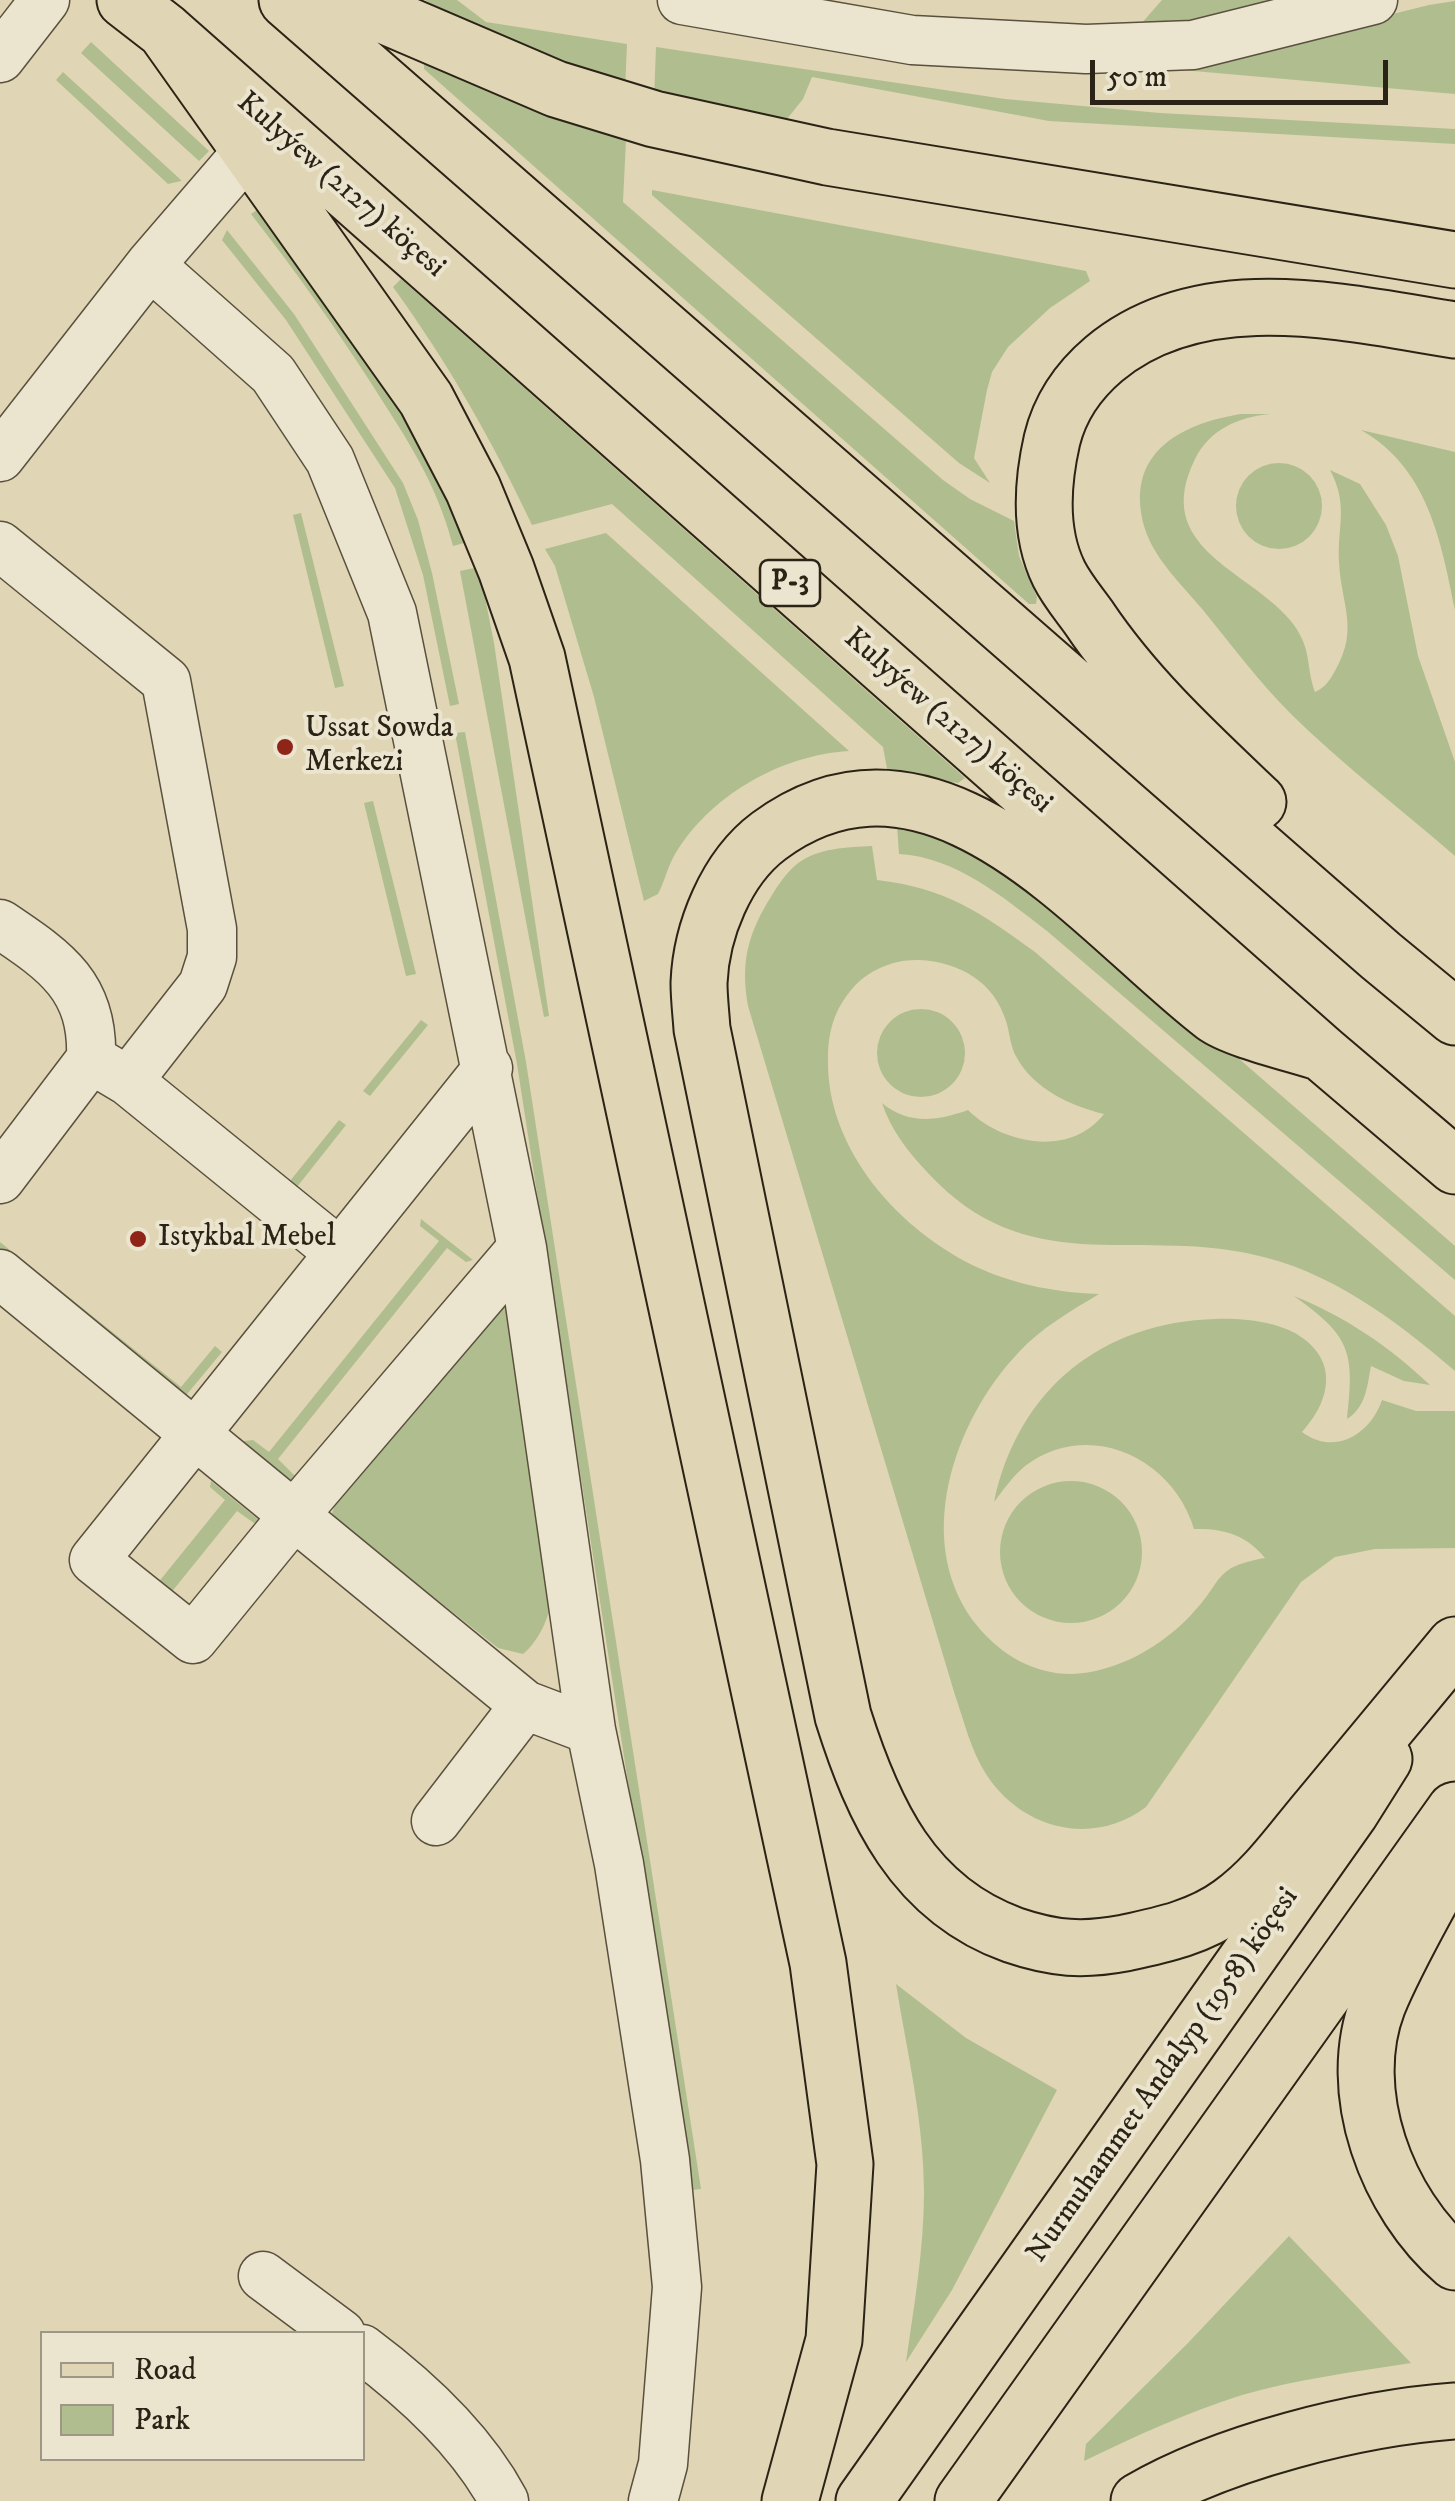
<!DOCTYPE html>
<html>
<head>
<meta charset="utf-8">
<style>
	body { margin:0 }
	#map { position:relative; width:1455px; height:2501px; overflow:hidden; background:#e0d5b4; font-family:"IM FELL DW Pica",serif }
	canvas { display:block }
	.legend { position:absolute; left:40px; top:2331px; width:325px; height:130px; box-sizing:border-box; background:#ebe4ce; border:2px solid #9f9785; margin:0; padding:12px 18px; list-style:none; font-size:30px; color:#2c2317 }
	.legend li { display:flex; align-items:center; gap:20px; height:50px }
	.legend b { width:50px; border:2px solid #9f9785 }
	.scale { position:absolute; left:1090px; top:60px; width:298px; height:45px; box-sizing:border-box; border:5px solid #2c2317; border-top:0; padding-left:12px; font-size:30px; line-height:35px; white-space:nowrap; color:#2c2317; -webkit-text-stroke:8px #ebe4ce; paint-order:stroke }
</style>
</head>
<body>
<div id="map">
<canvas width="1455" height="2501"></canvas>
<ul class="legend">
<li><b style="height:12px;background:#e0d5b4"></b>Road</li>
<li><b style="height:28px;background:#b0be8f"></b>Park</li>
</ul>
<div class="scale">50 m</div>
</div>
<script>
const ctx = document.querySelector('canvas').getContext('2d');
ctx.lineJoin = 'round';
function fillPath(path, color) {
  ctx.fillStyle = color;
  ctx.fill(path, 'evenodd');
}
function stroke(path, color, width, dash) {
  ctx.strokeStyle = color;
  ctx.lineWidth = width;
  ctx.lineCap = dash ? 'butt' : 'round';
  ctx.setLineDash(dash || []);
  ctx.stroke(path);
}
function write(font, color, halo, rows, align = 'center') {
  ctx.font = font + ' "IM FELL DW Pica",serif';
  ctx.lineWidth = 8;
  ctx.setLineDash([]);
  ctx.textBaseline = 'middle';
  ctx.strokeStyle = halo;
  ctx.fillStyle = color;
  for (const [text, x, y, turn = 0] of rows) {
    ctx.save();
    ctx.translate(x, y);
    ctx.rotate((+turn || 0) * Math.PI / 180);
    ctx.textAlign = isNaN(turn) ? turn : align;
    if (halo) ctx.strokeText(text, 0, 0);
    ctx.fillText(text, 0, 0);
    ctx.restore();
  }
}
const green = new Path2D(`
	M425 0H457L486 22 627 44 625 90 478 32Z
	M1162 0H1294L1185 32 1133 33Z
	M1455 1V94L1171 69 1429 5Z
	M91 42 209 151 199 161 81 53Z
	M656 47 1005 99 1160 113 1455 129V144L1049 121 812 77 803 99 779 129 654 100Z
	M424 61 586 128 626 140 623 202 943 480 970 499 1014 521 1019 556 1037 597 1036 604H1029L424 69Z
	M63 72 181 180V181L168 184 56 80Z
	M652 190 1086 271 1090 281 1050 308 1008 347 992 372 987 390 974 458 990 483 959 463 652 195Z
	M264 205 332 285 479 539 453 546C436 481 406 438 371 383 333 324 294 269 251 214Z
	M227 230 294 314 403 483 418 520 432 573 459 704 450 706 423 575 395 488 286 320 222 240Z
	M401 279 965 778 958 783 888 774 883 747 612 504 532 525C492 440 448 363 393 287Z
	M1241 414H1270C1239 417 1210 429 1195 459 1151 548 1247 569 1290 620 1313 648 1305 664 1315 692 1326 687 1330 680 1336 669 1359 628 1341 604 1339 562 1337 526 1349 506 1330 470L1360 484 1386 525 1398 556 1418 656 1455 762V856C1401 809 1343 765 1292 715 1260 683 1232 646 1203 610 1183 586 1155 560 1145 529 1123 455 1178 424 1241 414Z
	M1361 430 1455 452V610C1441 541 1428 468 1361 430Z
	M1236 506a43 43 0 1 1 86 0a43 43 0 1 1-86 0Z
	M301 513 344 686 335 688 293 515Z
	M606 533 849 751C780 755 707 797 673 858 667 869 664 883 658 894L644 901 594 697 555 566 545 549Z
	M479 567 494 643 549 1016 544 1017 460 571Z
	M465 732 526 1062 701 2189 691 2190 517 1064 455 733Z
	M373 801 416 974 406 976 364 803Z
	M897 826 965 844 1073 915 1455 1246V1280L1047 931C1004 898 956 857 899 854Z
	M872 846 877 880C946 888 980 912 1035 952L1455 1316V1371C1396 1320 1329 1270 1251 1254 1131 1228 1027 1280 928 1173 908 1152 891 1130 882 1103 908 1125 938 1121 968 1110 1002 1144 1070 1158 1104 1114 1071 1106 1034 1089 1017 1058 1010 1047 1010 1033 1006 1021 994 982 960 962 919 960 894 959 868 970 852 989 834 1010 828 1032 828 1059 826 1150 901 1233 981 1269 1017 1285 1060 1293 1099 1294 1071 1311 1041 1328 1019 1352 953 1421 910 1546 979 1628 1002 1655 1034 1674 1071 1674 1115 1673 1161 1647 1191 1615 1224 1581 1212 1567 1265 1558 1247 1535 1223 1528 1194 1529 1173 1458 1089 1418 1025 1466 1013 1476 1004 1489 994 1502 1018 1389 1102 1322 1216 1319 1244 1318 1282 1322 1304 1339 1340 1366 1327 1405 1302 1432 1334 1456 1370 1435 1382 1400L1416 1411H1455V1548L1375 1549 1335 1557 1301 1582 1146 1807C1093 1847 1022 1830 986 1774 971 1751 964 1721 955 1695L748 1006C740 962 748 933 772 895 778 885 787 872 797 864 817 848 848 847 872 846Z
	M877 1053a44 44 0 1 1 88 0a44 44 0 1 1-88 0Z
	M421 1020 428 1025 370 1096 363 1091Z
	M339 1120 346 1125 293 1192 286 1186Z
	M421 1219 473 1260 466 1262 447 1248 278 1459 295 1476 289 1483 242 1445 244 1441 253 1440 269 1452 439 1241 420 1226Z
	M0 1242 181 1387 215 1346 222 1352 183 1399 0 1253Z
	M504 1296 508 1300 552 1598C549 1618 539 1641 523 1654L498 1648 336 1520 332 1513 335 1505Z
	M1294 1296C1346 1317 1390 1347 1430 1385L1404 1381 1371 1366C1367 1387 1366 1407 1347 1419 1355 1351 1350 1336 1294 1296Z
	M211 1481 260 1521 254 1523 237 1511 170 1594 157 1584 225 1500 210 1487Z
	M1000 1552a71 71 0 1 1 142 0a71 71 0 1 1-142 0Z
	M896 1984 966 2038 1057 2090 952 2290 906 2362C914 2306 924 2249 924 2192 924 2122 907 2052 896 1984Z
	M1289 2236 1411 2363C1355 2372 1297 2379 1242 2395 1188 2412 1136 2436 1084 2461L1086 2444 1188 2343Z`);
const minor = new Path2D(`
	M682 0 912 40 1086 49 1193 45 1373 0
	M0 58 45 0
	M249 150 150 265 273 374 330 460 392 613 522 1248 591 1730 619 1864 665 2160 677 2287 663 2464 653 2501
	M0 457 150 265
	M0 546 166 681 212 929V957L203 985 128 1081 340 1253
	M0 924C55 961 94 986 91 1059L128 1081
	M488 1068 94 1560 193 1639 295 1514 522 1248
	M0 1179 91 1059
	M0 1274 525 1705 591 1730
	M436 1821 525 1705
	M263 2276 341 2334
	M362 2349C417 2390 472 2441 504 2501`);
const major = new Path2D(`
	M864 2501 1350 1813 1384 1759
	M963 2501 1455 1810`);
const highway = new Path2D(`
	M125 0 165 31 1322 1053 1455 1166
	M287 0 1381 956 1455 1017
	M348 0 556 89 654 119 827 157 1455 260
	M165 31 426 399 473 489 506 569 537 658 818 1963 845 2164 834 2340 790 2501
	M1258 802C1197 744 1136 688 1089 618 1079 604 1067 590 1059 574 1039 533 1042 484 1052 440 1060 407 1078 381 1104 359 1201 278 1342 312 1455 330
	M1322 1053C1295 1044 1234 1030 1214 1015 1095 924 937 712 769 836 726 868 701 931 699 983 699 998 701 1014 702 1029L843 1716C873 1811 913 1899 1013 1935 1054 1949 1083 1951 1125 1943 1162 1935 1200 1927 1231 1904 1266 1879 1291 1842 1319 1809 1364 1754 1410 1700 1455 1645
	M1455 1853C1430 1903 1399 1953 1378 2004 1344 2092 1387 2204 1455 2262
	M1139 2501C1223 2452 1358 2418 1455 2411`);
const markers = [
	[285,747,10,"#8f2418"],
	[138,1239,10,"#8f2418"]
];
const shields = [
	[790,583,60]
];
const shieldNames = [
	["P-3",790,583]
];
const streetNames = [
	["Kulyýew (2127) köçesi",340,186,41],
	["Kulyýew (2127) köçesi",947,722,41],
	["Nurmuhammet Andalyp (1958) köçesi",1164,2076,-55]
];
const poiNames = [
	["Ussat Sowda",305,730],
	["Merkezi",305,764],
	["Istykbal Mebel",158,1239]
];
fillPath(green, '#b0be8f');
stroke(minor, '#59503e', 51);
stroke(major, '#2c2317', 59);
stroke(highway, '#2c2317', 59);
stroke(minor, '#ebe4ce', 48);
stroke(major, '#e0d5b4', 55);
stroke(highway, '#e0d5b4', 55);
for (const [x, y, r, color] of markers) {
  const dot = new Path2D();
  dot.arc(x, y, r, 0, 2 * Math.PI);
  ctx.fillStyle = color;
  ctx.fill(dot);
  stroke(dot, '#ebe4ce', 4);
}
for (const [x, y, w] of shields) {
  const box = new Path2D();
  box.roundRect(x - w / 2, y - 23, w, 46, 8);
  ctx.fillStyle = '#ebe4ce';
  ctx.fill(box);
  stroke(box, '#2c2317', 2.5);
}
write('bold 28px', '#2c2317', null, shieldNames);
write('30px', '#2c2317', '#ebe4ce', streetNames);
write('30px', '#2c2317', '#ebe4ce', poiNames, 'left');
</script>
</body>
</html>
